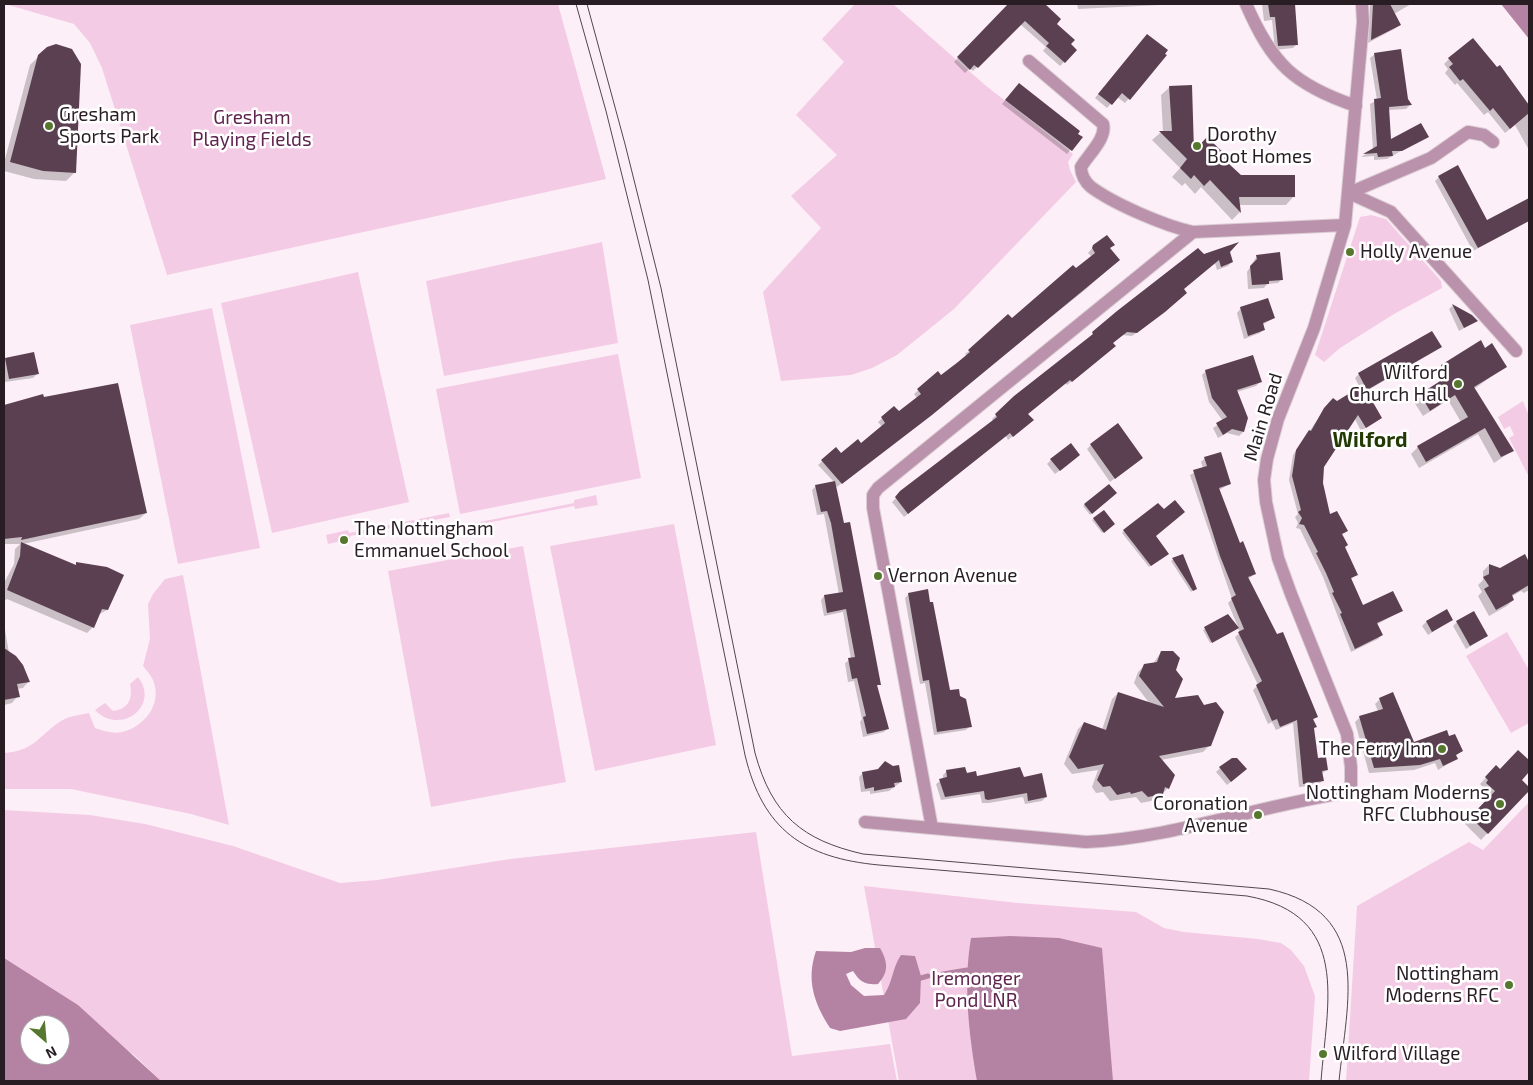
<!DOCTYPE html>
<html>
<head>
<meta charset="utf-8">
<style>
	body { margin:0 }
	#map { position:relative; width:1533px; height:1085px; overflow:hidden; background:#fdeff7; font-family:"Exo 2",sans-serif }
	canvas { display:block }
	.frame { position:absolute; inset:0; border:5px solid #291d24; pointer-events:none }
	.north { position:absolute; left:20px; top:1015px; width:50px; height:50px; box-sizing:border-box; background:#fff; border:1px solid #a9a5a7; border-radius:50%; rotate:153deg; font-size:14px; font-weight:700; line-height:20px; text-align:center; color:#291d24 }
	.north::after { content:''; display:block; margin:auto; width:18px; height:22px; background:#56772e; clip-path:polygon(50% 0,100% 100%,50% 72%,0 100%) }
</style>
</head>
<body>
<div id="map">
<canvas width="1533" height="1085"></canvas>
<div class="frame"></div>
<div class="north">N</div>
</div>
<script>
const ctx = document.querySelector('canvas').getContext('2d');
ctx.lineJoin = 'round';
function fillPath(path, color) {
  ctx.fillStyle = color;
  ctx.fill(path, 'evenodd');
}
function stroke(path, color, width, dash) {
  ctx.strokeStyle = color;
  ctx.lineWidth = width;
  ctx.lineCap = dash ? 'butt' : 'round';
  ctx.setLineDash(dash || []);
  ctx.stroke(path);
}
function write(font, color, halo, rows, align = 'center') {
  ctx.font = font + ' "Exo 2",sans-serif';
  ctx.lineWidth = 5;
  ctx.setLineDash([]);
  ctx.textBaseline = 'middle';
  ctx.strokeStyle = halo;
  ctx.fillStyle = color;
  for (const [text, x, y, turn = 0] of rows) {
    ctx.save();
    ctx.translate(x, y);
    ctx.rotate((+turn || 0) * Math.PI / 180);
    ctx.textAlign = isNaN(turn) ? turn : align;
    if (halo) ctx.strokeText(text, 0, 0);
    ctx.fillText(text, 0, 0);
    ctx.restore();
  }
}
const green = new Path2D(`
	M5 4H558L606 179 167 275 102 68 90 43 74 24Z
	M855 4H893L985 85 1073 154 1068 162 1070 170 1076 182 954 309 897 355 872 368 851 375 781 381 763 292 821 228 791 196 837 155 796 115 844 62 822 39Z
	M1371 215 1386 219 1441 281 1442 288 1394 314 1340 348 1324 362 1315 355 1360 217Z
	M602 242 618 343 444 376 426 281Z
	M358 272 409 502 272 533 221 303Z
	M212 308 260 548 178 564 130 325Z
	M618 354 641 478 460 514 436 389Z
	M1523 401 1529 416V477L1509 438 1514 435 1510 426 1504 429 1498 417Z
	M596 495 598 505 575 509 574 506 476 525 475 523 574 503V500Z
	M449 513 450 517 350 536V539L328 544 326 535 348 530 349 533Z
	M674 524 716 745 595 771 550 546Z
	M523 546 566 782 431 807 388 571Z
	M183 575 229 825 191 814 71 789H4V753C33 751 37 738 58 723 67 716 79 715 89 713L95 728C104 731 113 734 122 732 145 727 164 702 152 678 150 674 146 670 143 666L150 639 148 604 153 594 165 579Z
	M1507 632 1529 670V723L1511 733 1466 656Z
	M138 677C161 707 119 736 95 710L105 703 113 711C129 709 133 698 130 684Z
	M1529 802V1081H1346L1357 906 1469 842 1483 850Z
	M4 810 90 815 145 824 233 846 340 883 377 880 510 859 756 832 792 1056 890 1044 897 1081H161L134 1055 4 963Z
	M864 886 1018 903 1136 912 1164 928 1184 932 1258 939 1281 943 1291 950 1304 966 1315 996 1309 1081H899Z`);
const water = new Path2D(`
	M1501 4H1529V39Z
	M1010 936 1059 938 1102 948 1113 1081H977C969 1035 963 984 971 938Z
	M865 948H880C888 962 889 972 878 984 865 985 860 982 853 971L846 974 851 985 864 996 884 995C893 982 892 968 901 955L915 956 921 976 920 1003 906 1019 840 1031 830 1028C814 1003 806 980 816 951L851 952Z
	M4 958 78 1005 161 1081H4ZM30 1025H60V1055H30Z`);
const shadow = new Path2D(`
	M1009 4H1043L1057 17 1055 24 1076 50 1060 66 1043 51 1046 47 1020 24 973 71 970 68 965 73 954 62Z
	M1077 4H1181L1078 9Z
	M1262 4H1294L1297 44 1293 48 1275 50 1272 20 1264 21Z
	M1370 4H1411L1394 14 1399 24 1396 28 1368 43Z
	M1143 39 1165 55 1125 103 1117 97 1107 108 1095 98Z
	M47 48 75 172 66 181 34 179 4 171V163L30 65Z
	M1375 54 1410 105 1406 109 1388 110 1390 141 1427 136 1387 159 1374 160V156L1361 157 1373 150 1370 104 1377 100 1370 58Z
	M1449 59 1497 69 1500 67 1529 106V150L1515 125 1505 133 1488 112 1484 115 1457 83 1455 85 1445 73 1448 69 1444 64Z
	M1170 87 1193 153 1226 163 1241 177 1294 196 1286 205H1239L1240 212 1232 220 1201 187 1195 194 1185 183 1182 186 1172 177 1180 168 1152 140 1160 133 1163 132 1161 95Z
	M1015 89 1081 137 1067 154 1002 104Z
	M1439 177 1487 222 1529 199V221L1473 251 1435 181Z
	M1094 246 1109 249 1114 264 1085 290 837 487 834 484 879 684 876 687 888 728 884 732 863 737 860 722 862 719 854 681 848 682 845 663 851 659 843 612 824 616 821 600 824 596 839 594 824 514 817 515 812 490 816 486 834 482 818 465 836 449 841 454 861 444 882 427 878 422 894 408 898 413 917 398 914 394 938 373 941 377 967 356 965 354 969 351 1092 257 1088 253Z
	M1228 251 1232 262 1228 266 1217 270 1215 263 1182 289 1159 316 1132 336 1122 335 1112 344 1110 350 1067 385 1065 383 1027 414 1028 423 1008 440 1006 436 904 517 892 502 896 498 954 449 993 421 992 419 1015 397 1090 338 1093 333 1203 256Z
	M1257 256 1282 279 1278 283 1267 284 1264 288 1248 289 1247 272Z
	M1452 306 1472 316 1476 321 1459 331 1449 309Z
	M1241 308 1274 318 1262 325 1264 329 1260 333 1244 339 1237 313Z
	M1432 332 1440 347 1365 392 1381 418 1361 431 1355 419 1323 467 1321 483 1329 516 1347 530 1341 535 1344 548 1357 574 1350 580 1363 606 1401 611 1376 625 1382 635 1378 639 1351 652 1323 577 1300 529 1296 528 1298 523 1295 517 1298 514 1289 480 1293 455 1329 403H1337L1360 388 1355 378 1359 374Z
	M1481 342 1484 350 1505 367 1474 389 1512 451 1494 463 1478 434 1419 468 1411 454 1418 447 1461 422 1448 400 1423 416 1414 402 1441 382 1435 373 1441 366Z
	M5 359 37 374 33 378 5 382Z
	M1206 371 1260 382 1256 386 1237 392 1243 432 1239 436 1227 433 1218 438 1213 428 1223 421 1209 402 1202 375Z
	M42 395 146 513 139 519 23 544 75 566 77 564 107 610 98 615 93 627 87 633 7 599 4 601V583L14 564 15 549 20 544H4V406Z
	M1091 445 1142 458 1110 482 1087 449Z
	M1205 458 1230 484 1219 490 1239 544 1255 574 1248 579 1317 716 1313 720V729L1317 759 1327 770 1321 774 1322 781 1318 785 1299 787 1293 723 1276 730 1272 722 1268 724 1253 690 1258 685 1235 637 1240 633 1238 628 1210 643 1203 630 1228 615 1238 627 1228 603 1232 599 1190 475 1203 468 1201 462Z
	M1075 459 1055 474 1047 464 1051 460Z
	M1109 485 1116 493 1090 515 1083 506Z
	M1104 511 1113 524 1102 533 1092 520Z
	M1124 531 1155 536 1165 555 1149 567 1122 533Z
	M1182 555 1193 590 1191 592 1171 561Z
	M1524 556 1529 565V590L1524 593 1521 591 1511 597 1513 600 1507 606 1489 616 1478 596 1482 592 1478 585 1483 580V571L1489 565 1500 569Z
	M909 594 949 692 970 726 966 730 934 735 925 683 920 684 905 598Z
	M1451 620 1428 635 1422 626 1426 622Z
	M1457 622 1486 636 1466 649 1453 626Z
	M4 624 9 653 29 681 23 688 16 689 18 696 12 703 4 705Z
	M1161 652 1175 670 1173 700 1210 745 1203 752 1161 760 1168 788 1156 800 1141 803 1136 797 1110 801 1103 792 1096 793 1092 787 1098 770 1072 774 1064 764 1078 729 1084 723 1102 730 1112 699 1118 693 1150 704 1134 683 1138 672 1145 665 1153 664Z
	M1380 699 1414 743 1449 738 1461 751 1455 756 1456 759 1438 770 1435 763 1414 770 1369 773 1355 722 1360 717 1378 711 1375 704Z
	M1518 752 1529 762V770L1520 780 1529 789 1481 840 1465 824 1489 798 1481 790 1483 787 1480 784 1496 767 1500 771Z
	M1220 768 1241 773 1227 785 1216 772Z
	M947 771 976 777 1023 779 1046 797 1042 801 1025 804 1023 797 989 803H982L980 794 941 800 936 784 943 779V775Z
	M863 773 901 782 889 791 870 794V791L861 792 859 777Z`);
const stream = new Path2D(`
	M943 974 967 970
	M921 978 928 976`);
const building = new Path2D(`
	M1008 4H1045L1061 19 1057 24 1075 40 1071 44 1077 50 1065 63 1046 46 1049 43 1025 21 978 68 974 65 970 70 957 57Z
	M1268 4H1295L1298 45 1278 46 1275 17H1270Z
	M1373 4H1390L1401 25 1371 40Z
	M1147 34 1168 50 1165 54 1167 55 1130 100 1122 93 1112 105 1098 94Z
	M1473 38 1497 67 1500 65 1529 105V113L1510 129 1493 108 1490 111 1463 79 1460 81 1449 67 1453 64 1448 58Z
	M56 44 72 49 81 64 76 173 43 171 10 162 38 55 47 47Z
	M1401 49 1408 99 1412 105 1389 107 1391 139 1421 123 1429 137 1402 151H1392L1393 156 1378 157 1377 153 1363 154 1377 146 1374 99 1381 98 1374 53Z
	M1019 83 1080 131 1078 134 1083 137 1072 151 1005 100Z
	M1192 85 1194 151 1207 137 1231 160 1228 163 1241 175H1295V197H1239L1241 213 1210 180 1204 186 1194 175 1191 179 1180 168 1187 159 1159 131H1172L1169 86Z
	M1458 165 1487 220 1529 198V221L1478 248 1438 176Z
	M1107 235 1115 245 1110 248 1120 260 932 415 842 484 821 460 836 447 841 453 858 439 861 443 885 423 881 417 894 406 899 411 921 394 917 389 938 371 941 375 958 362 970 352 968 350 1008 314 1012 318 1073 265 1076 268 1095 253 1092 248 1093 245Z
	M1239 242 1230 252 1233 262 1221 267 1219 260 1184 289 1187 293 1165 312 1137 333 1127 332 1113 343 1116 346 1072 382 1070 380 1028 414 1034 420 1013 437 1010 433 908 514 895 497 900 491 997 417 995 414 1014 396 1093 334 1092 332 1117 311 1198 248 1204 254Z
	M1280 252 1283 280 1269 281V284L1252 285 1250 266 1257 259 1256 255Z
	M1268 298 1275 318 1263 323 1265 330 1248 336 1240 307Z
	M1452 304 1472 315 1478 321 1464 328Z
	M1432 331 1442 347 1367 390 1358 373Z
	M1481 340 1485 348 1492 343 1507 367 1474 387 1514 451 1501 457 1485 428 1426 462 1417 446 1468 417 1455 395 1430 411 1420 394 1448 376 1441 365Z
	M34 352 39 374 9 379 5 358Z
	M1253 355 1262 382 1237 390 1248 418 1244 432 1232 429 1223 435 1216 423 1227 417 1212 398 1205 370Z
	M118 383 147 513 21 540 22 537 4 539V405L43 394 44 397Z
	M1363 385 1382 418 1366 428 1358 415 1324 467 1323 483 1330 514 1337 511 1348 531 1342 534 1348 545 1345 547 1358 575 1351 578 1363 605 1393 591 1403 611 1377 623 1383 635 1355 649 1340 614 1342 613 1332 593 1334 592 1326 573 1316 553 1318 552 1304 525 1299 524 1302 518 1298 512 1301 510 1292 476 1296 450 1309 430 1311 431 1324 408 1333 398 1337 401Z
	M1118 423 1143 458 1115 479 1090 444Z
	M1071 443 1080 455 1060 471 1050 459Z
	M1221 452 1231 484 1219 488 1240 543 1243 541 1256 574 1248 577 1277 634 1283 632 1318 717 1313 719 1317 727 1314 728 1318 758 1326 757 1328 770 1322 771 1324 781 1303 784 1297 720 1280 727 1277 719 1272 721 1256 685 1262 681 1238 632 1244 629 1231 598 1236 595 1234 591 1220 556 1193 470 1207 466 1204 457Z
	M835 481 844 523 850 522 881 685H877L889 729 867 734 863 717 866 716 857 678 852 679 848 658 855 657 846 609 827 613 824 595 843 592 831 523 827 511 821 512 815 485Z
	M1109 484 1117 493 1092 514 1084 504Z
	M1175 500 1185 512 1156 536 1169 554 1151 566 1123 530 1158 503 1164 509Z
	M1104 510 1115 524 1104 533 1093 518Z
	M21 542 76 565V562L107 567 124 575 108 610 102 609 94 628 7 590 20 556Z
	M1183 554 1197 589 1193 591 1172 558Z
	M1525 554 1529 562V585L1512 595 1514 600 1496 610 1484 589 1489 586 1483 577 1489 574V564L1500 568Z
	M928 589 930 602H933L950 690 959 689 960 696 966 699 972 727 937 732 929 680 923 681 908 593Z
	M1447 609 1453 620 1432 632 1426 621Z
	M1474 611 1488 636 1470 646 1456 621Z
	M1228 614 1239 628 1212 643 1204 627Z
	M4 648 16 656 23 665 30 682 17 684 20 697 4 700Z
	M1161 651H1173L1180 658 1176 670 1183 679 1175 698 1198 695 1204 705 1216 702 1224 712 1211 746 1159 756 1175 775 1169 789 1165 787 1163 794 1148 797 1142 791 1131 794 1130 792 1117 795 1110 786 1103 787 1097 780 1104 764 1078 769 1069 757 1084 722 1106 730 1118 692 1164 707 1139 676 1144 664 1157 662Z
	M1393 692 1414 742 1447 730 1449 736 1455 734 1463 751 1456 755 1458 759 1443 766 1440 759 1420 765 1374 768 1359 716 1383 709 1379 698Z
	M1518 750 1529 760V772L1522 780 1529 787V791L1488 834 1470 817 1495 791 1486 783 1488 780 1485 777 1496 765 1500 769Z
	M1232 758H1237L1247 769 1231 782 1219 767Z
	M885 761 893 766 899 765 902 782 894 783 895 787 884 789 874 791V787L865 789 862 772 878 769Z
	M965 767 967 773 976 771 977 776 1020 767 1024 777 1042 773 1047 797 1028 801 1027 793 988 800 985 799 984 791 945 797 939 779 947 777 946 770Z`);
const minor = new Path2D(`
	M1246 4C1272 64 1294 85 1356 106
	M1029 61 1103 124C1107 138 1088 155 1081 167 1081 174 1085 182 1091 187 1114 204 1165 226 1193 232L1345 225
	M1349 193 1391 212 1516 351
	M1349 193 1431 158 1468 132 1484 135 1493 142
	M865 822 1086 842C1176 838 1262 804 1351 792V767L1347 734 1291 594 1278 558 1266 502 1264 480 1267 459 1278 419 1314 328 1345 225 1363 22 1362 4
	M932 828 873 508V495L878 488 1193 232`);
const tram = new Path2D(`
	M576 4 606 111 648 280 745 755C763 830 804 858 879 865L1247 896C1352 915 1327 1002 1321 1081
	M587 4 625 144 661 288 755 753C772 815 802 840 863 854L1269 889C1374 912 1347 1001 1339 1081`);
const markers = [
	[49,126,5,"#56772e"],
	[1197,146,5,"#56772e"],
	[1350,252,5,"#56772e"],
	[1458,384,5,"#56772e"],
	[344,540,5,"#56772e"],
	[878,576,5,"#56772e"],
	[1442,749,5,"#56772e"],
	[1500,804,5,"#56772e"],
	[1258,815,5,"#56772e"],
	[1509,985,5,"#56772e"],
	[1323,1054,5,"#56772e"]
];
const poiNames = [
	["Gresham",59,115],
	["Sports Park",59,137],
	["Dorothy",1207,135],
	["Boot Homes",1207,157],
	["Holly Avenue",1360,252],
	["Wilford",1448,373,"right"],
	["Church Hall",1448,395,"right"],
	["The Nottingham",354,529],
	["Emmanuel School",354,551],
	["Vernon Avenue",888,576],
	["The Ferry Inn",1432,749,"right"],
	["Nottingham Moderns",1490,793,"right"],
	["RFC Clubhouse",1490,815,"right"],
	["Coronation",1248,804,"right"],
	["Avenue",1248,826,"right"],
	["Nottingham",1499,974,"right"],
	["Moderns RFC",1499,996,"right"],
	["Wilford Village",1333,1054]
];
const parkNames = [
	["Gresham",252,118],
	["Playing Fields",252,140],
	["Iremonger",976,979],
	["Pond LNR",976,1001]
];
const streetNames = [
	["Main Road",1263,417,-73]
];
const quarterNames = [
	["Wilford",1370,440]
];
fillPath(green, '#f4cbe5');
fillPath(water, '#b483a3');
fillPath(shadow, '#0003');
stroke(stream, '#b483a3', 5);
fillPath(building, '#5b4052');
stroke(minor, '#dbcdd5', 14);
stroke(minor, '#ba92ab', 12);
stroke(tram, '#52464d', 1);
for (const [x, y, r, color] of markers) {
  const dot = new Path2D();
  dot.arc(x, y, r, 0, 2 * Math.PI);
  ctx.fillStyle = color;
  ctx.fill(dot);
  stroke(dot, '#fff', 2);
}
write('19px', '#291d24', '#fff', poiNames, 'left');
write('19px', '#5f244e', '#fff', parkNames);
write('19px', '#291d24', '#fff', streetNames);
write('bold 21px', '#243a05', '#fff', quarterNames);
</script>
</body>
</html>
